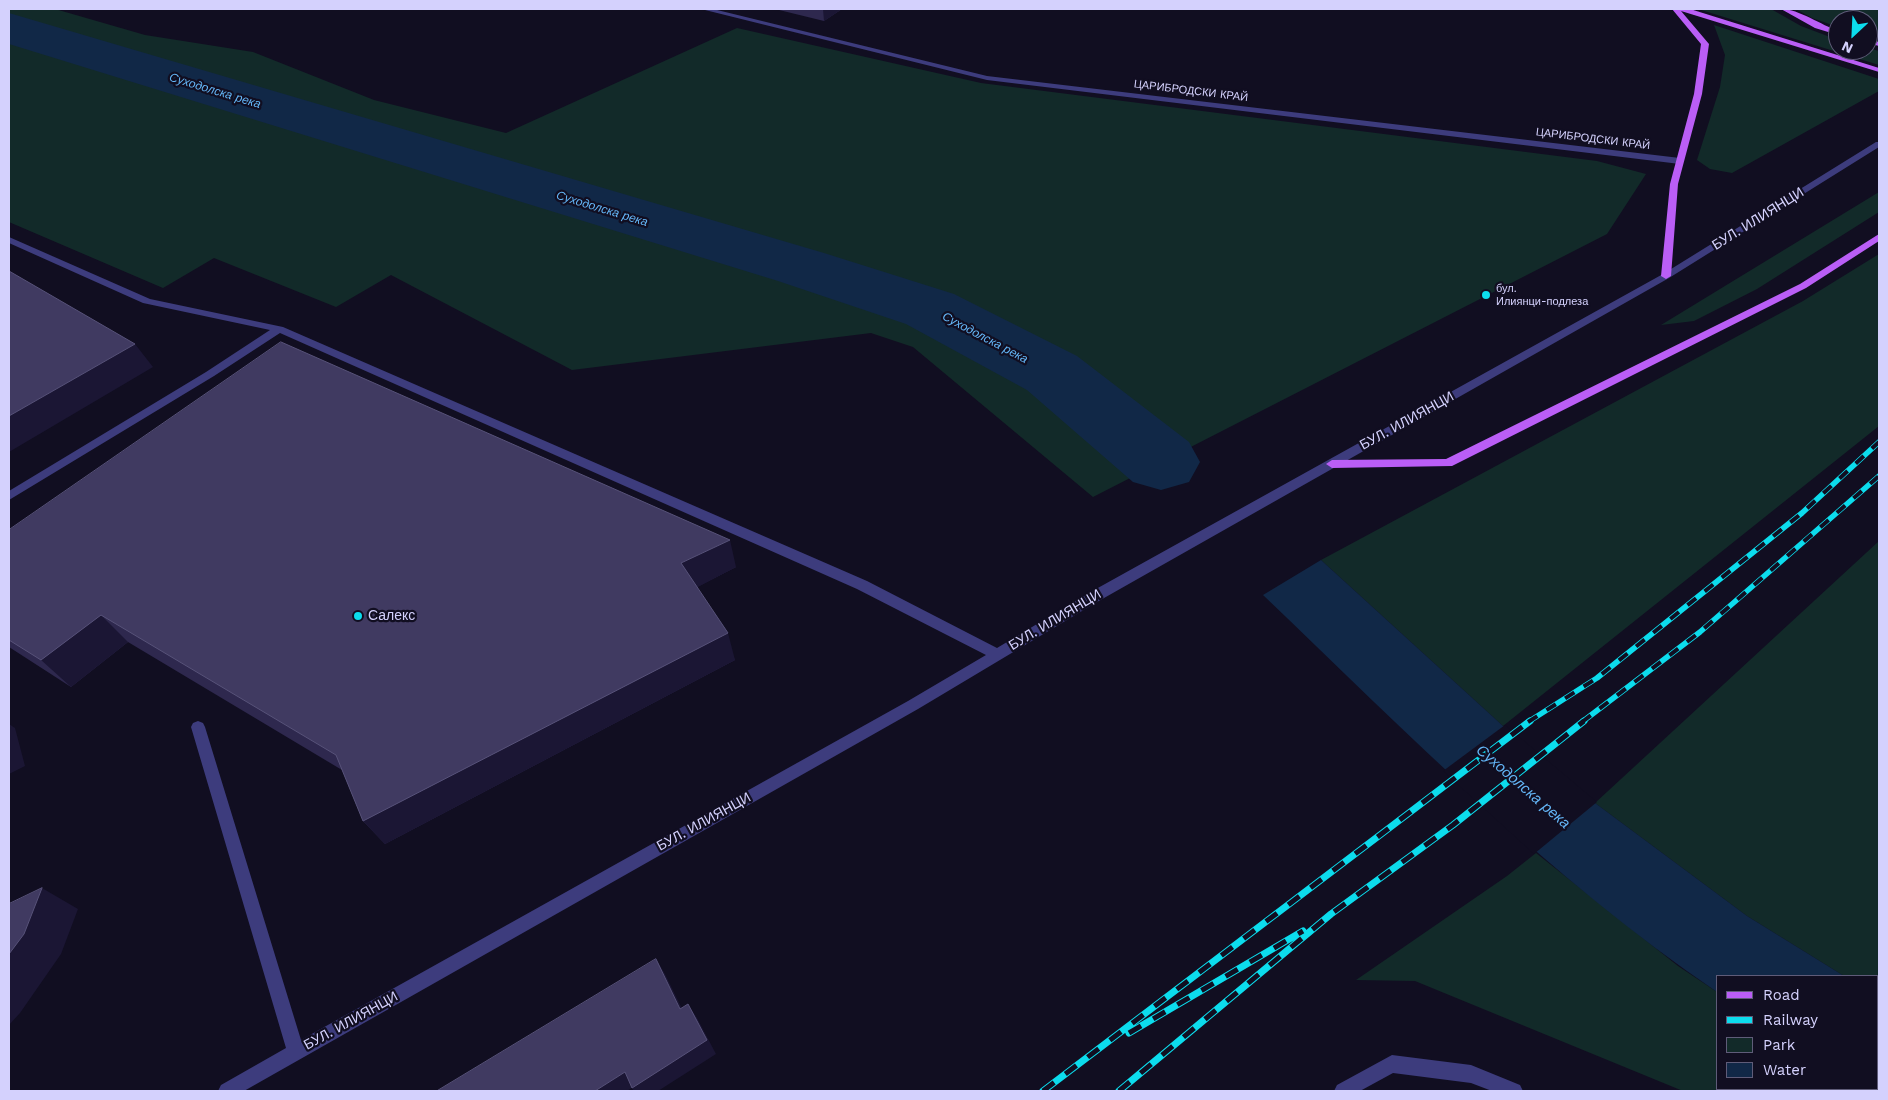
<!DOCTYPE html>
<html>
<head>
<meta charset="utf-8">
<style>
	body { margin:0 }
	#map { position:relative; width:1888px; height:1100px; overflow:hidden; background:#110e21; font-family:"Work Sans",sans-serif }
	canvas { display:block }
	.frame { position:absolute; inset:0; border:10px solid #d4d1fd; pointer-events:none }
	.legend { position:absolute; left:1716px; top:975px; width:162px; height:115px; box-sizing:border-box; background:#110e21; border:1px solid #5f5c79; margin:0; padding:6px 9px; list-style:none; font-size:15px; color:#d4d1fd }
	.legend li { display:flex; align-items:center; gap:10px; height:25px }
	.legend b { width:25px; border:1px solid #5f5c79 }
	.north { position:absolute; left:1828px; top:10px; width:50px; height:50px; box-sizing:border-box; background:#110e21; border:1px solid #5f5c79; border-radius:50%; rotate:205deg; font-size:14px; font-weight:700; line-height:20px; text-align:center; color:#d4d1fd }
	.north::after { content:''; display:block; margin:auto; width:18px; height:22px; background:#0cdced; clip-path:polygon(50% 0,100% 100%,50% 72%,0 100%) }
</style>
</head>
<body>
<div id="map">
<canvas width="1888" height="1100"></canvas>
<div class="frame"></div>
<ul class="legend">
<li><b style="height:6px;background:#ba5ef6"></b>Road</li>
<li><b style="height:6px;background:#0cdced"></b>Railway</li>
<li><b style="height:14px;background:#122a29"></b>Park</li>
<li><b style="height:14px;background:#112847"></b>Water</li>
</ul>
<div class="north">N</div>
</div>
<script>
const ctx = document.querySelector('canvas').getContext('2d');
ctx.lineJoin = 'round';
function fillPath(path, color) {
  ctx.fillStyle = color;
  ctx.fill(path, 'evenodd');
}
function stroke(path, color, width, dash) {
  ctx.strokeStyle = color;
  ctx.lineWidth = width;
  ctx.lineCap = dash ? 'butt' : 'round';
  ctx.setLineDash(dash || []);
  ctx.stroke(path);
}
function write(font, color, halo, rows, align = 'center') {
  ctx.font = font + ' "Work Sans",sans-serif';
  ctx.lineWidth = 4.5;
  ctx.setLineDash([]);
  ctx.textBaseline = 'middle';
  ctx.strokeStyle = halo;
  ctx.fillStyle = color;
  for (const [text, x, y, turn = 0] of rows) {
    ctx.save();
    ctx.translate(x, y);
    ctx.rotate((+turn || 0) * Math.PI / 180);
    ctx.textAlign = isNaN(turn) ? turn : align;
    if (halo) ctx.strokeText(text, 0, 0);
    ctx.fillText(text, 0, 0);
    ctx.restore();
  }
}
const green = new Path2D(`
	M9 9H55L145 35 253 52 374 100 506 133 737 28 981 83 1597 161 1646 174 1607 234 1093 497 913 347 871 333 572 370 391 275 336 307 214 258 163 288 9 222Z
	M1698 9H1771L1801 26 1838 40V50H1868V48L1879 51V65Z
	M1796 9H1879V38L1868 36V20H1838V27L1812 18Z
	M1714 25 1879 79V91L1732 173 1710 169 1697 160 1720 87 1725 55Z
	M1879 192V212L1757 289 1694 321 1661 325Z
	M1879 254V426L1503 726 1321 560 1803 301Z
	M1879 541V998L1877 997V976H1844L1747 916 1595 803Z
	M1536 853 1678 966 1717 992V1089H1873L1878 1091H1683L1415 981 1356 980 1507 876Z`);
const water = new Path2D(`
	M1321 560 1503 726 1595 803 1747 916 1844 976H1717V992C1550 878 1408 734 1263 595Z`);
const pier = new Path2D(`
	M1505 725 1597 802 1534 854 1443 771Z`);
const river = new Path2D(`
	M9 13 824 253 954 294 1077 356 1189 442 1200 462 1189 482 1161 490 1133 482 1027 390 906 324 778 281 9 44Z`);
const minor = new Path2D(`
	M701 9H713L987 76 1680 158 1684 161 1680 164 987 80Z
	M1876 142H1879V147L1669 278 1097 602 918 709 244 1091H218L221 1085 286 1048 191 727 193 723 198 721 203 723 205 727 301 1040 908 701 986 655 857 589 280 333 214 376 9 500V491L206 372 270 330 143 303 9 243V237L150 299 283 327 867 581 997 648 1087 594 1663 274Z
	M1392 1055 1471 1065 1520 1085 1523 1091H1492L1471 1083 1393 1073 1360 1091H1334L1337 1085Z`);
const major = new Path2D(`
	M1672 9H1690L1879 68V72L1681 11 1709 44 1702 94 1678 184 1671 276 1666 279 1661 276 1670 184 1694 94 1701 44Z
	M1781 9C1796 8 1822 25 1838 31V35L1815 28Z
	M1868 39 1879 42V46L1868 43Z
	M1879 234V241L1806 288 1452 466 1332 468 1326 464 1332 460 1446 459 1800 284Z`);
const railFar1 = new Path2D(`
	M1528 722 1597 678 1802 513 1879 442
	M1582 722 1700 632 1879 476`);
const rail = new Path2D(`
	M1129 1033 1303 931
	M1043 1091 1530 721
	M1119 1091 1331 914 1453 825 1584 721`);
const wall = new Path2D(`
	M775 9H842L824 21Z
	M9 530 736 567 697 587 735 660 385 844 363 821 342 770 128 642 71 687 9 647Z`);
const shadedWall = new Path2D(`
	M823 9H842L824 21Z
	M135 344 153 367 9 452V416Z
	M730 540 736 567 690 591 681 563Z
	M101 615 128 642 71 687 41 660Z
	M728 633 735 660 385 844 363 821Z
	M9 724 15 728 25 766 9 774Z
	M42 888 78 909 61 954 20 1013 9 1025V954Z
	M656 959 665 974 689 1023 680 1009Z
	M688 1004 697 1018 716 1054 658 1091H634L632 1088Z
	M625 1072 636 1085 627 1091H595Z`);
const building = new Path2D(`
	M9 271 135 344 9 416Z
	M281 342 730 540 681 563 728 633 363 821 336 755 101 615 41 660 9 640V530Z
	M42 888 24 934 9 954V904Z
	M656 959 680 1009 688 1004 707 1040 632 1088 625 1072 595 1091H437Z`);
const markers = [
	[1486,295,5,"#0cdced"],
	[358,616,5,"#0cdced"]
];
const farStreetnames = [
	["ЦАРИБРОДСКИ КРАЙ",1191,91,7],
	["ЦАРИБРОДСКИ КРАЙ",1593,139,7]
];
const farPoinames = [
	["бул.",1496,289],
	["Илиянци-подлеза",1496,302]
];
const farWaternames = [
	["Суходолска река",215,91,17],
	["Суходолска река",602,209,17],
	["Суходолска река",985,338,28]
];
const streetNames = [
	["БУЛ. ИЛИЯНЦИ",1758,219,-32],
	["БУЛ. ИЛИЯНЦИ",1407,421,-29],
	["БУЛ. ИЛИЯНЦИ",1055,620,-31],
	["БУЛ. ИЛИЯНЦИ",704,822,-29],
	["БУЛ. ИЛИЯНЦИ",351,1021,-29]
];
const poiNames = [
	["Салекс",368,616]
];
const waterNames = [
	["Суходолска река",1523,787,41]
];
fillPath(green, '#122a29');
fillPath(water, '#112847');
fillPath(pier, '#110e21');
fillPath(river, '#112847');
fillPath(minor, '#3d3c7d');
fillPath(major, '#ba5ef6');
stroke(railFar1, '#0cdced', 5.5);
stroke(rail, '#0cdced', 7);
stroke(railFar1, '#110e21', 4, [11]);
stroke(rail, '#110e21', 5, [14]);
fillPath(wall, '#2e284e');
fillPath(shadedWall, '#1b1634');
fillPath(building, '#403a61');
stroke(building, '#575279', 1);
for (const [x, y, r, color] of markers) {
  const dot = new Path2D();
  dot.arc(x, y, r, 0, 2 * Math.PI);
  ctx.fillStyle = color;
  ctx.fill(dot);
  stroke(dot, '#110e21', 2);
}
write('11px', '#d4d1fd', '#110e21', farStreetnames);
write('11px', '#d4d1fd', '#110e21', farPoinames, 'left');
write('italic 12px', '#64b6f7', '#110e21', farWaternames);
write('14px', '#d4d1fd', '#110e21', streetNames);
write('14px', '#d4d1fd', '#110e21', poiNames, 'left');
write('italic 15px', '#64b6f7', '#110e21', waterNames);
</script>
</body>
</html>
